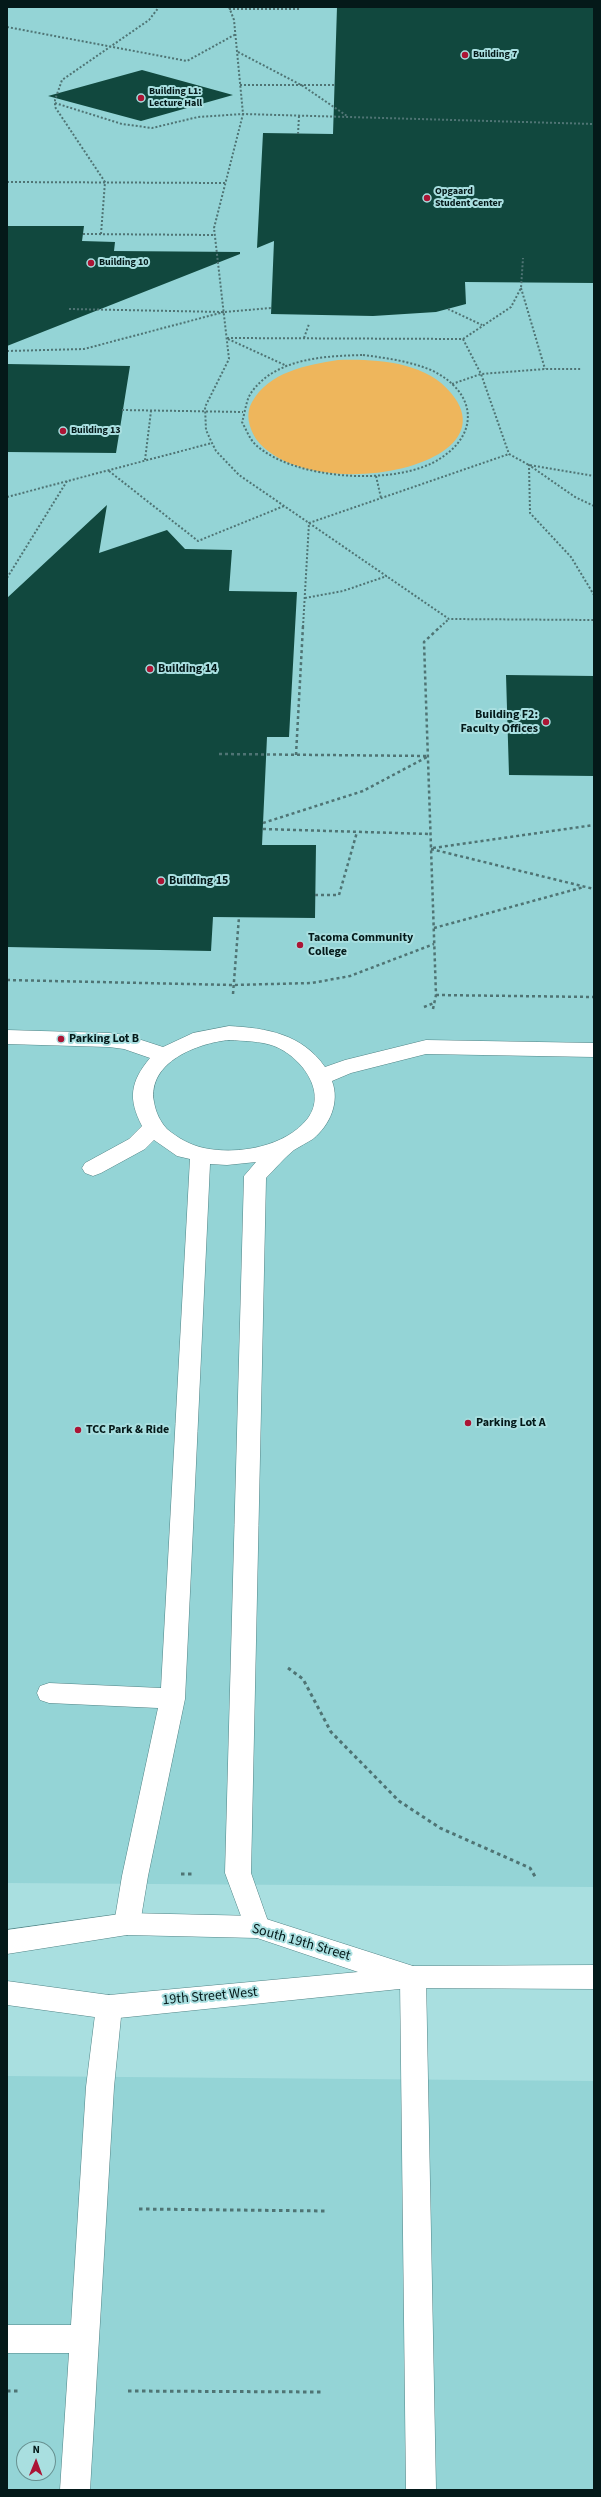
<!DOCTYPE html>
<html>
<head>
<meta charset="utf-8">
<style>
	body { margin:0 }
	#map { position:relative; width:601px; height:2497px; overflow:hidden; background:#a9dfe0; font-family:"Source Sans 3",sans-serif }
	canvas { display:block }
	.frame { position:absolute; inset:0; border:8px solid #041919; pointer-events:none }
	.north { position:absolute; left:16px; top:2441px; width:40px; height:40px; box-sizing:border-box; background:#a9dfe0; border:1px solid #679090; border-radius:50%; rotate:1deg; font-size:11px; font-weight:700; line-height:16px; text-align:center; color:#041919 }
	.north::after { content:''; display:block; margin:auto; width:14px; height:18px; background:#ab1535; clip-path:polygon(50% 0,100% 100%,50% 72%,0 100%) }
</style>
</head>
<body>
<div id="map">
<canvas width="601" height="2497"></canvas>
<div class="frame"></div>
<div class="north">N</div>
</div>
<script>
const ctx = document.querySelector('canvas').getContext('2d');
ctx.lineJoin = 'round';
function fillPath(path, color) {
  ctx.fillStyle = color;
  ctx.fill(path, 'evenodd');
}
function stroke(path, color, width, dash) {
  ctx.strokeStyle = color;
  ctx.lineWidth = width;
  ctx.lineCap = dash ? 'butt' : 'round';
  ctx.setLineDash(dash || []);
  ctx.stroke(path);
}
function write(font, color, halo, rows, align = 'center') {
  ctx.font = font + ' "Source Sans 3",sans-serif';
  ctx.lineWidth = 4;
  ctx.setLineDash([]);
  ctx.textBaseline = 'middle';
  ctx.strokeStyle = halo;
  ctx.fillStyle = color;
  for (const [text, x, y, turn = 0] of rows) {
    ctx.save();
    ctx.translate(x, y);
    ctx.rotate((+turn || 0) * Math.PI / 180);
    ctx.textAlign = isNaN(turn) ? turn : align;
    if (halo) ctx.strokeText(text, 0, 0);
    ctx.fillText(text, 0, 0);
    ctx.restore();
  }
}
const built = new Path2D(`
	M7 7H594V1887L7 1883Z
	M7 2076 594 2081V2490H7ZM24 2449H48V2473H24Z`);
const green = new Path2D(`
	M338 360C375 359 425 361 451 393 514 468 307 507 256 439 249 428 245 414 252 402 269 372 306 365 338 360Z`);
const building = new Path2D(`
	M337 7H594V283L465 282 466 304 436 312 373 316 271 314 274 241 257 248 263 133 333 134Z
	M142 70 233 95 141 121 48 96Z
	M7 226H84L82 241 115 242 114 251 240 252V254L7 346Z
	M7 364 130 366 116 453 7 452Z
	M107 505 99 553 167 530 185 549 232 550 229 591 297 592 289 737H267L262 845H316L315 918 213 917 211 951 7 947V598Z
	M506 675 594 676V776L509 775Z`);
const pathFar2 = new Path2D(`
	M229 7 234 20 243 114 214 228 229 359 205 407 206 430 212 443 216 451 239 475 449 619 594 620
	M229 9H300
	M7 27 187 61 236 34
	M238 52 303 86 347 116
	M240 85H335
	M55 103 122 124 152 128 198 117 243 114 594 124
	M298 134 299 116
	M7 182 225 183
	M83 234 215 235
	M101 234 105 182 55 107V100L62 80 149 20 159 7
	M521 288 545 369
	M69 309 224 312 271 308
	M448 309 482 325
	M227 338 463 339 511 307 521 288 523 258
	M304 338 309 324
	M228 339 287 366
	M463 339 481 374 509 454 529 465 594 476
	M7 351 84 349 224 312
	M363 355C386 358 409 361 431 370 474 390 482 431 441 458 398 487 294 480 256 445 250 440 246 429 242 422 245 413 246 400 251 393 275 358 325 356 363 355Z
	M452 384 481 374 545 369H582
	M122 410 243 412
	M145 460 151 411
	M109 471 198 541 284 506
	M376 476 381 498
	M7 497 212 443
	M594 506 575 497 529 465 530 513 571 557 594 595
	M7 578 67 481
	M305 598 343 591 387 576
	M303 627 309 523 509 454
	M440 627 449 619`);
const pathFar1 = new Path2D(`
	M219 754 428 756
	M296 755 303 626
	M263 823 363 791 427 757
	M263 829 430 834
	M433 848 594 825
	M431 849 594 889
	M315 895H339L357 832
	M434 928 584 887
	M7 980 233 985 312 983 350 976 434 944
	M233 994 239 917
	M436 995 594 997
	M424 1007 434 1003
	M433 1009 436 995 424 642 441 626`);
const path = new Path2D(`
	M288 1668 303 1679 331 1732 399 1801 440 1828 530 1868 536 1878
	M181 1874H194
	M139 2209 327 2211
	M7 2391H18
	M128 2391 321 2392`);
const minor = new Path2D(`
	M229 1026C267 1028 302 1034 325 1067L345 1060 426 1040 594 1043V1057L426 1054 351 1073 332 1081C340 1102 330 1125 313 1139 307 1143 300 1146 294 1150 284 1158 275 1169 266 1178L251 1873 270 1927 266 1935 257 1938 248 1935 225 1873 244 1176 256 1162 227 1165 210 1164 185 1699 148 1876 140 1924 136 1932 127 1935 118 1932 114 1924 122 1876 158 1708 49 1703 40 1700 37 1693 40 1686 49 1683 161 1688 190 1159 177 1156 154 1140 145 1149 101 1173 93 1176 85 1173 82 1168 85 1163 129 1139 142 1126C128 1099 130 1082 150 1058L124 1049 109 1047 7 1044V1030L109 1033 126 1035 163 1047 193 1033ZM229 1040C244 1041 260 1041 274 1046 300 1056 328 1091 308 1118 286 1147 237 1155 204 1148 190 1145 178 1138 167 1129 160 1121 156 1113 154 1102 147 1062 198 1043 229 1040Z
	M413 1966 422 1970 426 1978 436 2490H406L400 1978 404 1970Z
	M109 1995 119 1999 122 2007 114 2087 90 2490H60L69 2353H7V2325H71L86 2087 96 2007 99 1999Z`);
const major = new Path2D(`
	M127 1913 257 1916 413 1966 594 1965V1989L409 1988 109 2019 7 2005V1981L109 1995 358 1972 257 1938 127 1935 7 1954V1930Z`);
const markers = [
	[465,55,4,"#ab1535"],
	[141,98,4,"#ab1535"],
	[427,198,4,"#ab1535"],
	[91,263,4,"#ab1535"],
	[63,431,4,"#ab1535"],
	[150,669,4,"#ab1535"],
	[546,722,4,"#ab1535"],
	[161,881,4,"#ab1535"],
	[300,945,4,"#ab1535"],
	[61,1039,4,"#ab1535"],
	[468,1423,4,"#ab1535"],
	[78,1430,4,"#ab1535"]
];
const farPoinames = [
	["Building 7",473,55],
	["Building L1:",149,92],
	["Lecture Hall",149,104],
	["Opgaard",435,192],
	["Student Center",435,204],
	["Building 10",99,263],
	["Building 13",71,431]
];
const poiNames = [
	["Building 14",158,669],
	["Building F2:",538,715,"right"],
	["Faculty Offices",538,729,"right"],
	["Building 15",169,881],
	["Tacoma Community",308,938],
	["College",308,952],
	["Parking Lot B",69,1039],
	["Parking Lot A",476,1423],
	["TCC Park & Ride",86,1430]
];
const nearStreetnames = [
	["South 19th Street",301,1943,16],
	["19th Street West",210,1997,-5]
];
fillPath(built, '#94d4d6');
fillPath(green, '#eeb65c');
fillPath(building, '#11483e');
stroke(minor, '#518486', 1);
stroke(major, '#518486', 1);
stroke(pathFar2, '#4f7474', 2, [2, 2]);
stroke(pathFar1, '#4f7474', 2.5, [3, 3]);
stroke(path, '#4f7474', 3, [3.5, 3.5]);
fillPath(minor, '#fff');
fillPath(major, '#fff');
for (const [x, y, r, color] of markers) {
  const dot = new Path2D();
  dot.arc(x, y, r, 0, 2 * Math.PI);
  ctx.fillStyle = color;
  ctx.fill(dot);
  stroke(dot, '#a9dfe0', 1.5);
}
write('bold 10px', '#041919', '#a9dfe0', farPoinames, 'left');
write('bold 12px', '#041919', '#a9dfe0', poiNames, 'left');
write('14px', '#041919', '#a9dfe0', nearStreetnames);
</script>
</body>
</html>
